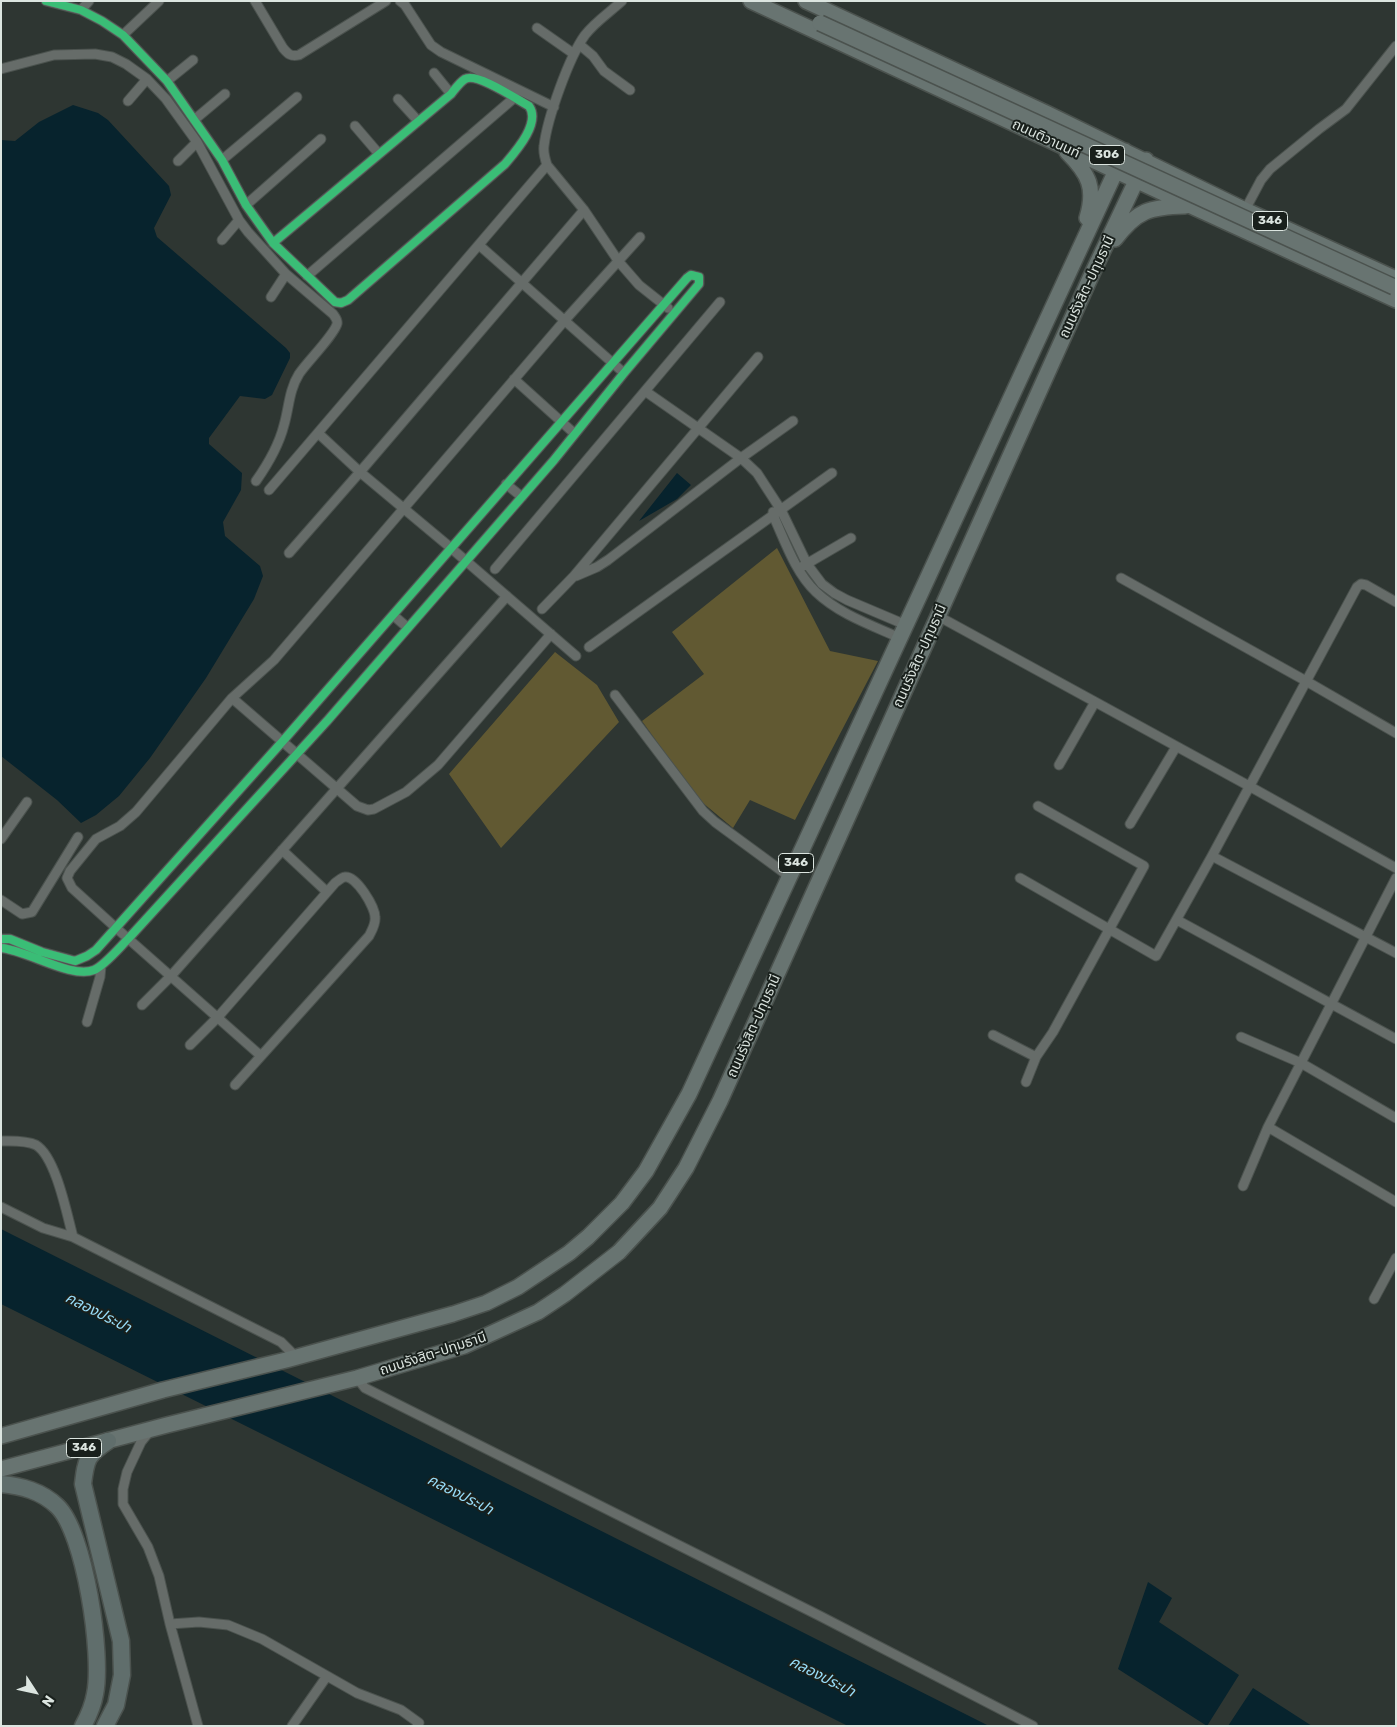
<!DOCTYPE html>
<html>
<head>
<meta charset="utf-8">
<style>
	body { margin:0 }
	#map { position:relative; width:1397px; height:1727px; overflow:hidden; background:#2e3632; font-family:Rubik,sans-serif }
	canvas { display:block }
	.frame { position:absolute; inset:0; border:2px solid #dce5e0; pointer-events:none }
	.north { position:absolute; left:10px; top:1667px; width:50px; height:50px; -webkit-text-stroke:4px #19201c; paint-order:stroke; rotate:125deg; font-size:14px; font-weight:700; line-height:20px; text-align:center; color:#dce5e0 }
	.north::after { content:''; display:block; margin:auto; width:18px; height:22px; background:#dce5e0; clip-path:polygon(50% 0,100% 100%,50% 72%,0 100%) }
</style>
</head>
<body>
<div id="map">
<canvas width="1397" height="1727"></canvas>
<div class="frame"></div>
<div class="north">N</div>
</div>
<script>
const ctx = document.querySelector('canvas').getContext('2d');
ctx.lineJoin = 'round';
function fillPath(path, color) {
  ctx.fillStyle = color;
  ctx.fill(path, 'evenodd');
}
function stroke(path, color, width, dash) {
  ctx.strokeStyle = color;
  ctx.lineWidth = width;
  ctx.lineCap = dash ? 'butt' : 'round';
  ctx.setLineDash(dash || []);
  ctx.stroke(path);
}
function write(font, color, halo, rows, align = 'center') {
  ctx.font = font + ' Rubik,"Noto Sans Thai",sans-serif';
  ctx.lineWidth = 4;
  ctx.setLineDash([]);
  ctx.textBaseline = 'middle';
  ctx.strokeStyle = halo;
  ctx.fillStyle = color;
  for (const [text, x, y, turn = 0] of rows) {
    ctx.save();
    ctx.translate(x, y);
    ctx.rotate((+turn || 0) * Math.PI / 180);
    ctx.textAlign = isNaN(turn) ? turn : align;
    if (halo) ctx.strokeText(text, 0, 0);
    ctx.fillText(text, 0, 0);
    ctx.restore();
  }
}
const green = new Path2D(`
	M777 548 830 651 878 661 795 820 750 800 733 828 697 798 642 721 704 674 672 632Z
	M555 652 597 685 619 722 501 848 449 774Z`);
const water = new Path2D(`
	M73 105 98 113 108 120 169 186 171 195 154 228 157 237 286 348 290 353V358L272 395 265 399 240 396 209 438V444L242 473 241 490 223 522 225 536 260 566 263 576 254 599 206 678 150 758 119 796 96 815 81 823 57 800 1 756V140L15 141 39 122Z
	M677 473 691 485 677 499 639 521Z
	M1 1229 989 1726H848L1 1304Z
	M1148 1582 1172 1598 1159 1622 1239 1675 1207 1726 1118 1669Z
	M1253 1688 1312 1726H1228Z`);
const minor = new Path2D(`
	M46 1 81 10 102 21 123 35 167 81 222 160 246 205 273 243 335 302 341 303 348 300 505 164C516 151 541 123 529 106 516 99 477 72 465 79 460 82 455 89 451 94L273 243
	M255 1 283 48C288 54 291 57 299 55L386 1
	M400 1 405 5 431 45 441 52 554 107
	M622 1C610 12 595 22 585 35 569 57 547 119 544 146 543 153 545 159 547 165L584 210 619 262 639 285 668 308
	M81 10 89 1
	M537 28 574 54
	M123 35 159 1
	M580 45 593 56 604 71 630 90
	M1 69 54 55 95 54 112 57 126 64 147 79 166 99 197 142 239 220 248 232 286 274 333 314C335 317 338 320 337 324 334 335 307 362 299 374 289 390 289 408 284 425 279 445 268 464 256 481
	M434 73 451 94
	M167 81 193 60
	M398 99 418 121
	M128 101 147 79
	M194 120 225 94
	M355 126 379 154
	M222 160 297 97
	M178 161 197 142
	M246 205 321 139
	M1245 210 1261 180 1270 169 1319 129 1346 109 1396 46
	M222 240 239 220
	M479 245 624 373
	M307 276 514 98
	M271 297 286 274
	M514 379 575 434
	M645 391 741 458 757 473 781 510 807 564 822 584 834 593 847 600 906 625
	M318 433 360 472 451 548 576 656
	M506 484 522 497
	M269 490 547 165
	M773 512V515C785 541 795 572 816 592 839 614 871 625 900 638
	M289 553 360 472 584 210
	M803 566 851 538
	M495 569 720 302
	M576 576 597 567 608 560 741 458 793 421
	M1121 578 1306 681 1396 733
	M542 609 574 576 758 357
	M393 615 408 628
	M938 616 1249 786 1396 868
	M589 647 832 473
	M615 695 703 811 715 822 790 877
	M232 698 357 806 368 810 374 809 406 792 438 765 551 634
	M1059 765 1095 702
	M1130 824 1176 747
	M1 839 27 802
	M282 850 327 892
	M1212 856 1396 953
	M1020 878 1156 956 1212 856 1357 587 1361 584 1366 585 1396 602
	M1 900 22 914 32 912 78 837
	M1177 920 1396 1039
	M1 939H10L42 952 75 961 87 956 96 950 282 742 687 278 691 275 699 277V284L624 373 554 460 327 721 128 939C120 947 104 966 94 970 71 979 27 950 1 948
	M142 1005 171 976 507 596
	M87 1022 100 977 101 966
	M993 1035 1036 1057
	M1241 1037 1301 1063 1396 1118
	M190 1045 218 1017 335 883C338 881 342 877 345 877 356 875 375 907 375 917 376 924 372 930 369 936L235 1085
	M261 1056 115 927 72 888 67 878 70 871 96 839 120 826 136 812 232 698 274 660 565 320 640 237
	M1026 1082 1036 1057 1053 1032 1144 866 1038 806
	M1268 1127 1396 1202
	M1 1141C11 1141 26 1140 36 1145 56 1157 67 1215 73 1237L281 1342 296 1357
	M1243 1186 1268 1127 1396 878
	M1 1207 43 1228 73 1237
	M1374 1299 1396 1258
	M357 1378 365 1388 820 1616 1033 1726
	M150 1431 141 1442 127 1472 123 1489V1504L148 1547 159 1576 170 1624 198 1726
	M170 1624 199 1622 228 1625 262 1639 357 1693 401 1710 419 1723 417 1726
	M292 1726 327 1676`);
const primary = new Path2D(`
	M751 1 1189 205 1396 300
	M806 1 1048 114 1245 210 1396 279
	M1067 152C1089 174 1096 188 1087 218
	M1115 239C1137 210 1150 207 1185 206
	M1 1436 163 1390 286 1360 453 1314 486 1303 518 1287 569 1253 588 1237 622 1203 646 1171 689 1094 1125 151
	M1 1469 167 1425 357 1378 464 1346 538 1312 565 1294 619 1252 660 1208 686 1168 720 1101 1091 276 1146 160`);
const motorway = new Path2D(`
	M1 1484C22 1486 41 1491 57 1506 85 1532 103 1656 95 1694 93 1706 89 1715 83 1726
	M105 1726 116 1705 122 1675 121 1641 83 1484C86 1459 87 1455 108 1441`);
const primaryBridge = new Path2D(`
	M820 23 1394 287`);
const cycleway = new Path2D(`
	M46 1 81 10 102 21 123 35 167 81 222 160 246 205 273 243 335 302 341 303 348 300 505 164C516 151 541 123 529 106 516 99 477 72 465 79 460 82 455 89 451 94L273 243
	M1 939H10L42 952 75 961 87 956 96 950 282 742 687 278 691 275 699 277V284L624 373 554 460 327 721 128 939C120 947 104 966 94 970 71 979 27 950 1 948`);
const shields = [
	[1107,155,35],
	[1270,221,35],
	[796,863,35],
	[84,1448,35]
];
const shieldNames = [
	["306",1107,155],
	["346",1270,221],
	["346",796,863],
	["346",84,1448]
];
const streetNames = [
	["ถนนติวานนท์",1046,139,25],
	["ถนนรังสิต-ปทุมธานี",1087,287,-65],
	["ถนนรังสิต-ปทุมธานี",920,656,-66],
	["ถนนรังสิต-ปทุมธานี",754,1026,-66],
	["ถนนรังสิต-ปทุมธานี",433,1354,-18]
];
const waterNames = [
	["คลองประปา",98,1313,27],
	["คลองประปา",460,1495,27],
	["คลองประปา",822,1677,27]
];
fillPath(green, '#615932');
fillPath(water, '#07232d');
stroke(minor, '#4b524e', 11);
stroke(primary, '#4b524e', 18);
stroke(motorway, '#4b524e', 19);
stroke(minor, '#666c69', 9);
stroke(primary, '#687471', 15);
stroke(motorway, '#606e6c', 16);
stroke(primaryBridge, '#4b524e', 18, []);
stroke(primaryBridge, '#687471', 15);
stroke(cycleway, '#3abd76', 8);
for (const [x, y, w] of shields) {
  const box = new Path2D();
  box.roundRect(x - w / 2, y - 9.5, w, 19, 4);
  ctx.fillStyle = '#19201c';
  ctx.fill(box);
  stroke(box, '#dce5e0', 1);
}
write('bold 12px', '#dce5e0', null, shieldNames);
write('14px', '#dce5e0', '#19201c', streetNames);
write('italic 15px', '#98ddf9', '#19201c', waterNames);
</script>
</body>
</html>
